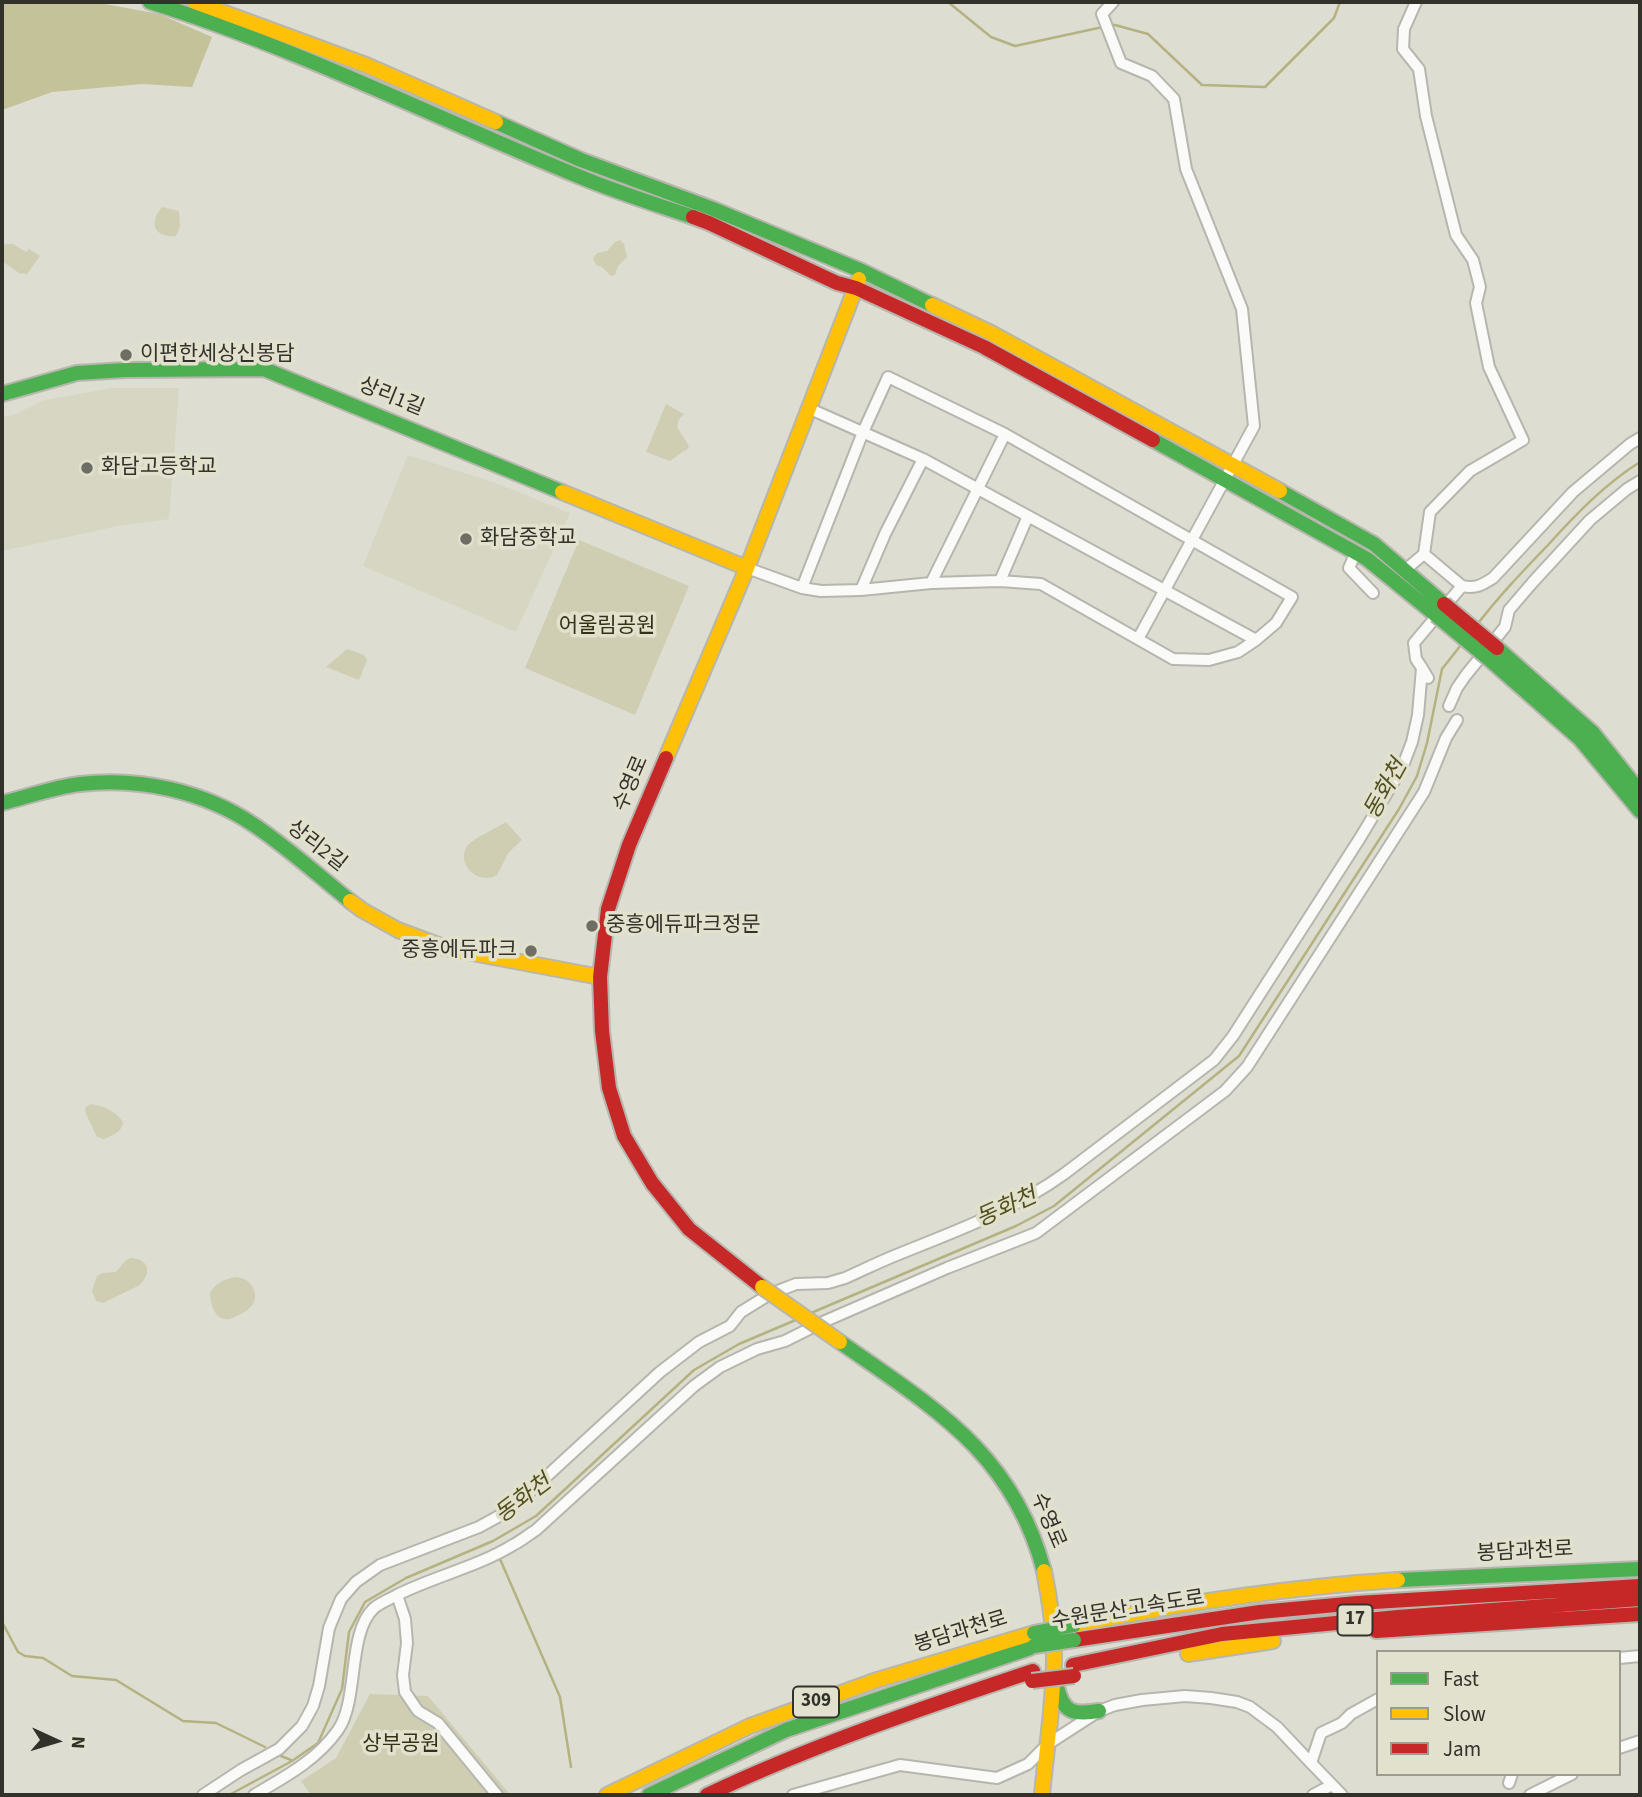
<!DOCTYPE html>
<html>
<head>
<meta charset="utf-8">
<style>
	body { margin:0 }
	#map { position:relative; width:1642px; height:1797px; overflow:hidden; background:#ddddd2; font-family:"Source Sans 3",sans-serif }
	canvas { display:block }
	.frame { position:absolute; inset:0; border:4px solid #32322b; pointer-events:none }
	.legend { position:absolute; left:1376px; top:1650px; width:245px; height:126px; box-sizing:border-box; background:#e2e1ce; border:2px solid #9c9b8d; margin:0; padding:9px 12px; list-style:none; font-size:21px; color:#32322b }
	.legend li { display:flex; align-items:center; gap:14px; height:35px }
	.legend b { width:35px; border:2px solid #9c9b8d }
	.north { position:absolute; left:21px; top:1706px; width:70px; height:70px; -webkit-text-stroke:5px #e2e1ce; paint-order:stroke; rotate:94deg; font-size:19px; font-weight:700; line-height:28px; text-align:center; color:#32322b }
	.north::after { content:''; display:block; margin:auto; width:24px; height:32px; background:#32322b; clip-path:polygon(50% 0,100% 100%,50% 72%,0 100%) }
</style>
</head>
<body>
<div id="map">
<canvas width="1642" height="1797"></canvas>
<div class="frame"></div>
<ul class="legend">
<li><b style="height:9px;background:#4caf50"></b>Fast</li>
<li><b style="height:9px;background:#ffc107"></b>Slow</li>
<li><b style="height:9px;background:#c62828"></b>Jam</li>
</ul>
<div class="north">N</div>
</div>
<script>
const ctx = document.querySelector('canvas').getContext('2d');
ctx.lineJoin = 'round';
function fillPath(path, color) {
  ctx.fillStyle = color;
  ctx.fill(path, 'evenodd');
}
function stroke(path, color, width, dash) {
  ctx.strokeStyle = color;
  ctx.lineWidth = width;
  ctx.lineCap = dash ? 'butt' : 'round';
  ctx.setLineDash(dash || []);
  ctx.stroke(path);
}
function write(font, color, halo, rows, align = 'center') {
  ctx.font = font + ' "Source Sans 3","Noto Sans KR",sans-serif';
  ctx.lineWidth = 7;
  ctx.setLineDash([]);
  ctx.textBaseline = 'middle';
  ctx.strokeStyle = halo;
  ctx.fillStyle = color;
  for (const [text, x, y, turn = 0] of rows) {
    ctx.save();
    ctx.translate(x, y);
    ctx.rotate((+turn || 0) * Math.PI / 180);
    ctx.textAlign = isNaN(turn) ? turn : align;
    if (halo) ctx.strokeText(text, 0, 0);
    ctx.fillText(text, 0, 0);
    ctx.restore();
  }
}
const built = new Path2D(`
	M112 388H179L169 519 118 526 2 551V417L13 415 45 400Z
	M408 455 496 483 570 513 516 632 363 566Z`);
const green = new Path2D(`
	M162 207 179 211 180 226 176 236C155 238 148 224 162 207Z
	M620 240 624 244 627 257 618 266 615 275 611 276 602 267 596 265 593 258 597 253 607 251 615 242Z
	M6 244H13L26 252 29 249 40 256 27 274 19 273 2 261V246Z
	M666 404 684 414 679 419 677 427 689 446 686 451 685 450 670 461 646 452Z
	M579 540 689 586 635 715 525 668Z
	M347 649 364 655 367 660 359 680 326 667Z
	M506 822 522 840 509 852 497 875C480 886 455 865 467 846 471 840 498 827 506 822Z
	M91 1104C103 1106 116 1111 123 1122 122 1133 112 1135 104 1139L97 1137 86 1114 85 1108Z
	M131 1258C149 1259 152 1272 140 1285L103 1303 96 1301 92 1291 97 1276 102 1273 116 1272 126 1260Z
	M235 1277C244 1278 249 1280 253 1288 259 1300 252 1308 241 1314 236 1316 231 1320 225 1319 214 1318 210 1302 210 1293 215 1283 225 1279 235 1277Z
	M370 1694 428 1696 508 1792 506 1795H311L301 1781 336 1758Z`);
const forest = new Path2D(`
	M2 2H94L159 14 212 37 192 87 142 84 52 92 2 110Z`);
const stream = new Path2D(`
	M948 2 991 37 1015 46 1103 27
	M1110 26 1115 25 1148 34 1202 85 1265 87 1334 18 1340 2
	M1476 626C1498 597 1523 571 1548 545 1576 514 1605 484 1640 462
	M811 1313 1016 1226 1054 1206 1239 1056 1399 809 1417 776 1427 743 1442 669 1461 645
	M500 1559 560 1697 571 1767
	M2 1622 18 1652 25 1656 43 1658 72 1676 116 1680 183 1721 216 1723 265 1747
	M281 1756 291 1760
	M229 1795 292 1761 318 1743 342 1689 349 1632 365 1602 406 1578 493 1541 536 1516 694 1370 739 1344 798 1319`);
const street = new Path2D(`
	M1113 2 1102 14 1121 63 1152 76 1174 99 1186 169 1242 309 1254 426 1138 639
	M808 408 923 459 1256 640
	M1356 552 1349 568 1373 593
	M1424 554 1462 586
	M747 568 802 588 821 591 861 590 931 583 1000 581 1041 584 1173 659 1209 660 1238 652 1256 640 1276 623 1292 597 1005 434 888 377 863 432 802 588
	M1405 570 1424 554 1430 512 1470 471 1523 440 1489 367 1476 303 1480 287 1473 260 1456 235 1426 116 1419 69 1403 49 1404 29 1416 2
	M1000 581 1028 516
	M931 583 1005 434
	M861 590 885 534 923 459
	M1422 668 1416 659 1414 643 1462 586C1476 589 1482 585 1493 578L1573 492 1630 444 1640 438
	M1449 706 1457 688 1466 675 1505 627 1509 610 1533 582 1590 520 1627 489 1640 481
	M1619 1658 1640 1656
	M1619 1748 1640 1741
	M1311 1763 1342 1795
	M1509 1783 1512 1774
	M203 1795 241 1770 279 1749 302 1726 313 1706 319 1686 329 1628 341 1599 356 1582 380 1565 479 1527 510 1510 660 1372 699 1342 730 1326 741 1312 770 1294 796 1284 828 1283 845 1278C863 1270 881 1261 899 1254 956 1231 1014 1210 1064 1174L1214 1060 1233 1036 1360 838 1402 768 1412 742 1418 715 1422 668 1428 678
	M254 1795C285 1777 317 1760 338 1730 359 1700 347 1633 374 1608 380 1603 390 1599 397 1595
	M497 1795 438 1723 418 1711 405 1692 403 1675 407 1643 405 1619 397 1595C435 1576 477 1567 513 1545 521 1541 528 1535 536 1530L694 1386 720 1367 757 1349 785 1341 823 1322 947 1268 1036 1233 1225 1091 1247 1067 1424 792 1446 738 1457 720
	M793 1795 900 1765 997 1778 1028 1764 1048 1744 1099 1711 1115 1705 1142 1700 1185 1696 1211 1698 1237 1702 1250 1707 1277 1727 1311 1763 1321 1733 1342 1723 1351 1714 1378 1699
	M1313 1795 1332 1785
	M1530 1795 1572 1774`);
const fast = new Path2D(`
	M150 2C297 48 436 118 578 176 616 192 655 204 693 217
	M496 122 581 160 713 209 862 271 932 305
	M2 394 77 373 125 370 264 369 562 492
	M1153 440 1367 559 1436 615
	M1280 491 1374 544 1444 604
	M1497 648 1593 733 1640 792
	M1489 659 1580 739 1640 811
	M2 803C27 797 54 787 80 784 139 777 204 791 254 825 287 847 319 876 350 901
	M840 1342C934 1408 1013 1453 1044 1571
	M1398 1580 1640 1569
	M1057 1687C1063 1713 1074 1715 1099 1711
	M649 1795 786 1730 1030 1648`);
const slow = new Path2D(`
	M195 2 366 65 496 122
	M932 305 991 333 1280 491
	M562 492 747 568
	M666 758 747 568 859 279
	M350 901 362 910 398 930 446 948 600 977
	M1074 1625C1182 1603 1289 1587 1398 1580
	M1188 1654 1273 1641
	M607 1795 750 1726 877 1680 1034 1633
	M1042 1795C1046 1750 1054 1704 1054 1658 1054 1629 1050 1600 1044 1571`);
const jam = new Path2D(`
	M693 217 709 223 837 283 856 288 984 347 1153 440
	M666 758 629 845 608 909 600 977 602 1031 609 1088 624 1136 652 1183 689 1229 762 1287
	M1376 1631 1640 1614
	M1074 1640 1260 1612 1357 1603 1640 1586
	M1073 1665 1222 1634 1398 1617 1640 1599
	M707 1795C813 1745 922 1708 1033 1671`);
const fastBridge = new Path2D(`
	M1436 615 1489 659
	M1034 1633 1074 1625
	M1034 1646 1074 1640`);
const slowBridge = new Path2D(`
	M762 1287 840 1342`);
const jamBridge = new Path2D(`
	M1444 604 1497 648
	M1032 1681 1074 1676`);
const markers = [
	[126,355,7,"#6e6e65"],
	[87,468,7,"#6e6e65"],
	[466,539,7,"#6e6e65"],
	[592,926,7,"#6e6e65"],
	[531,951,7,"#6e6e65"]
];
const shields = [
	[1355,1620,35],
	[816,1702,46]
];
const shieldNames = [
	["17",1355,1620],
	["309",816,1702]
];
const poiNames = [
	["이편한세상신봉담",140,355],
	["화담고등학교",101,468],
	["화담중학교",480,539],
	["중흥에듀파크정문",606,926],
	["중흥에듀파크",517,951,"right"]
];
const streetNames = [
	["상리1길",391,398,22],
	["수영로",632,784,-67],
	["상리2길",316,847,38],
	["수영로",1047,1521,67],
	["봉담과천로",1525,1553,-3],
	["수원문산고속도로",1128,1611,-9],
	["봉담과천로",961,1633,-17]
];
const parkNames = [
	["어울림공원",607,627],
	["상부공원",401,1745]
];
const waterNames = [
	["동화천",1387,790,-61],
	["동화천",1007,1209,-24],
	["동화천",524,1500,-37]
];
fillPath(built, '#d6d6c2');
fillPath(green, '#cfceb3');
fillPath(forest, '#c4c298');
stroke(stream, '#b5b282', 2.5);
stroke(street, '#b6b6ae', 14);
stroke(fast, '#b6b6ae', 18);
stroke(slow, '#b6b6ae', 18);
stroke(jam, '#b6b6ae', 18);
stroke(street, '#fafaf8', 10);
stroke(fast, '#4caf50', 14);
stroke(slow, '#ffc107', 14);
stroke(jam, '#c62828', 14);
stroke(fastBridge, '#b6b6ae', 18, []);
stroke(slowBridge, '#b6b6ae', 18, []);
stroke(jamBridge, '#b6b6ae', 18, []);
stroke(fastBridge, '#4caf50', 14);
stroke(slowBridge, '#ffc107', 14);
stroke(jamBridge, '#c62828', 14);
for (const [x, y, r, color] of markers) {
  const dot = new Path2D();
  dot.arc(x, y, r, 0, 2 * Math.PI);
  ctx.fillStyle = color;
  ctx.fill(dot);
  stroke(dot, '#e2e1ce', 2.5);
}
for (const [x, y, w] of shields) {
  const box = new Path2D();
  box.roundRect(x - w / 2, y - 15.5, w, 31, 5);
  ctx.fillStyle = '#e2e1ce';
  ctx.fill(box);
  stroke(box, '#32322b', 2);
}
write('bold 19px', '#32322b', null, shieldNames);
write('21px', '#32322b', '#e2e1ce', poiNames, 'left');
write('21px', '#32322b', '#e2e1ce', streetNames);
write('21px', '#343214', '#e2e1ce', parkNames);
write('italic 23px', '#53501e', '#e2e1ce', waterNames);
</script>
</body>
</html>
